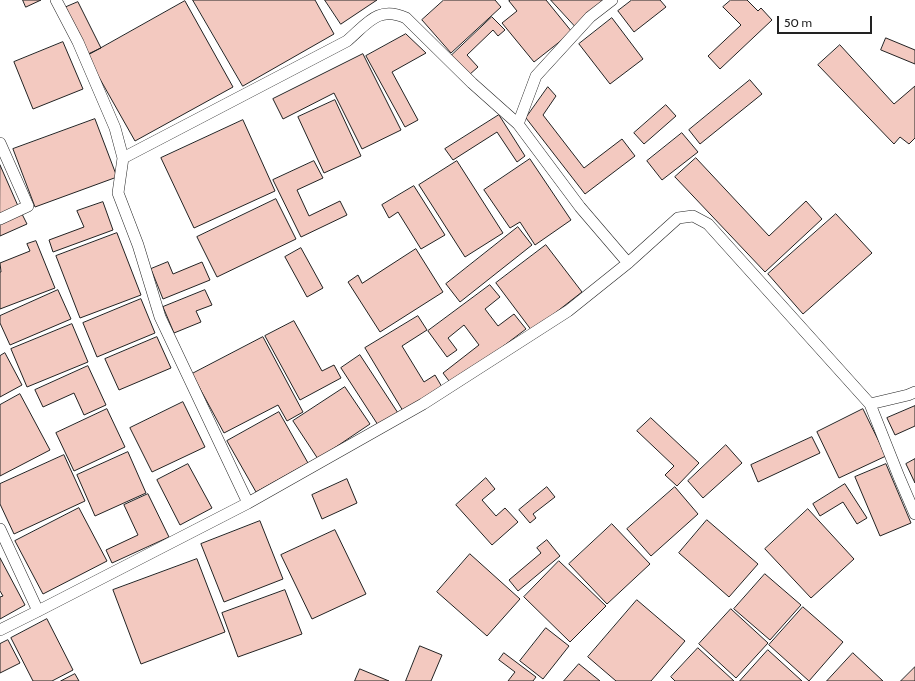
<!DOCTYPE html>
<html>
<head>
<meta charset="utf-8">
<style>
	body { margin:0 }
	#map { position:relative; width:915px; height:681px; overflow:hidden; background:#fff; font-family:Cabin,sans-serif }
	canvas { display:block }
	.scale { position:absolute; left:777px; top:16px; width:95px; height:18px; box-sizing:border-box; border:2px solid #222; border-top:0; padding-left:5px; font-size:12px; line-height:14px; white-space:nowrap; color:#222; -webkit-text-stroke:3px #fff; paint-order:stroke }
</style>
</head>
<body>
<div id="map">
<canvas width="915" height="681"></canvas>
<div class="scale">50 m</div>
</div>
<script>
const ctx = document.querySelector('canvas').getContext('2d');
ctx.lineJoin = 'round';
function fillPath(path, color) {
  ctx.fillStyle = color;
  ctx.fill(path, 'evenodd');
}
function stroke(path, color, width, dash) {
  ctx.strokeStyle = color;
  ctx.lineWidth = width;
  ctx.lineCap = dash ? 'butt' : 'round';
  ctx.setLineDash(dash || []);
  ctx.stroke(path);
}
const building = new Path2D(`
	M23 0H41L26 7Z
	M193 0H315L334 34 243 86Z
	M325 0H377L341 24Z
	M444 0H495L501 7 451 53 422 20Z
	M511 0H546L572 32 534 62 502 23 517 11 509 1Z
	M551 0H604L575 26Z
	M632 0H660L666 7 634 32 618 11Z
	M731 0H747L758 11 761 8 772 20 720 69 708 56 741 25 723 7Z
	M185 1 233 87 135 141 87 56Z
	M78 2 101 48 88 54 64 8Z
	M492 17 505 30 498 36 493 30 467 55 478 67 469 75 451 56Z
	M612 18 643 59 610 84 579 44Z
	M406 34 426 53 392 72 418 120 405 127 366 56Z
	M886 38 915 50V64L881 50Z
	M63 42 83 89 33 109 14 62Z
	M840 45 894 104 915 86V138L909 144 900 137 894 144 818 65Z
	M363 54 401 130 362 149 334 93 283 119 273 99Z
	M750 80 762 94 700 144 689 130Z
	M548 87 556 96 543 115 584 168 622 139 635 156 585 194 526 118Z
	M335 100 361 156 324 173 298 117Z
	M666 105 676 116 644 144 634 133Z
	M499 115 525 156 517 162 497 132 453 160 445 149Z
	M95 119 117 177 35 207 13 149Z
	M243 120 275 191 194 228 161 158Z
	M682 133 698 152 662 180 647 161Z
	M696 158 769 236 806 201 822 219 765 272 675 177Z
	M530 159 571 220 535 245 520 222 510 228 484 190Z
	M314 161 323 178 297 190 309 216 340 201 347 215 301 237 273 180Z
	M457 161 503 233 465 257 419 185Z
	M0 165 18 206 0 214Z
	M414 186 445 235 421 249 398 212 389 218 382 205Z
	M276 199 296 239 217 277 197 237Z
	M103 202 113 230 53 252 49 240 84 227 77 211Z
	M22 214 27 224 0 236V224Z
	M836 214 872 253 803 314 768 274Z
	M518 227 532 245 460 302 446 284Z
	M117 233 141 295 80 318 56 256Z
	M36 241 55 288 0 309V272H1L0 263 30 251 27 244Z
	M546 245 582 292 532 331 496 283Z
	M301 248 323 288 307 297 285 257Z
	M416 249 443 292 380 332 348 282 358 275 362 283Z
	M168 262 173 274 202 262 210 280 163 299 151 269Z
	M490 285 500 297 485 309 498 326 514 314 526 329 452 385 443 373 479 345 464 325 448 338 457 350 447 357 428 331Z
	M58 290 71 319 10 345 0 323V316Z
	M205 290 212 305 196 311 201 322 174 333 163 307Z
	M141 299 155 333 97 357 83 323Z
	M418 316 427 330 402 346 424 382 435 375 442 387 403 411 365 348Z
	M294 321 322 371 334 365 341 378 300 400 265 336Z
	M72 324 88 362 27 387 11 349Z
	M157 337 171 368 119 390 105 359Z
	M263 337 303 412 287 421 278 405 224 433 192 374Z
	M5 353 22 385 0 397V356Z
	M360 355 398 413 378 425 341 368Z
	M88 366 106 405 84 415 74 393 43 407 35 390Z
	M345 387 370 424 318 459 293 421Z
	M20 394 50 450 0 476V405Z
	M183 402 205 447 152 472 130 428Z
	M915 406V426L895 435 887 418Z
	M107 409 125 447 74 471 56 433Z
	M863 409 886 456 839 478 817 432Z
	M279 412 308 463 256 492 227 441Z
	M651 418 699 463 677 486 665 475 674 466 637 431Z
	M812 437 820 453 758 482 751 465Z
	M726 445 742 463 703 498 688 481Z
	M128 452 146 493 95 516 77 475Z
	M64 455 85 501 14 534 0 504V484Z
	M915 459V483L906 464Z
	M188 464 212 508 180 525 157 480Z
	M886 464 911 523 880 536 855 477Z
	M486 478 495 489 482 500 496 516 505 508 518 522 492 545 456 505Z
	M347 479 357 503 322 519 312 495Z
	M845 484 867 518 857 524 843 502 820 516 813 504Z
	M547 487 555 497 533 514 536 518 530 523 519 510Z
	M675 487 698 514 651 556 627 529Z
	M148 494 169 537 112 563 106 550 138 535 124 505Z
	M79 508 107 561 43 594 15 541Z
	M808 509 854 559 811 598 765 549Z
	M707 520 758 564 729 597 679 553Z
	M260 521 283 579 224 602 201 544Z
	M612 524 650 564 607 604 569 564Z
	M335 530 366 594 312 619 281 555Z
	M547 540 560 556 518 591 509 580 541 553 537 548Z
	M470 554 520 599 487 636 437 592Z
	M0 558 25 605 0 619V597L3 596 0 591Z
	M197 559 225 632 141 664 113 590Z
	M559 561 606 606 570 642 524 597Z
	M765 574 801 605 770 640 734 609Z
	M285 590 302 634 238 657 222 613Z
	M637 600 685 641 651 681H616L588 657Z
	M803 607 843 642 809 681 769 645Z
	M731 609 768 643 736 678 699 644Z
	M47 619 73 670 52 681H33L11 638Z
	M546 628 569 646 543 679 520 661Z
	M8 640 20 663 0 673V644Z
	M420 646 442 655 431 681H406Z
	M698 648 734 681H675L671 677Z
	M768 650 802 681H740Z
	M504 653 536 677 533 681H508L515 672 499 660Z
	M853 653 883 681H827Z
	M579 664 600 681H564Z
	M915 667V681H901Z
	M360 669 389 681H355Z
	M75 674 79 681H61Z`);
const minor = new Path2D(`
	M56 0 78 42 115 128 123 158 118 193 138 245 160 317 248 503
	M518 124 536 76 590 17 612 0
	M0 143 28 206 0 219
	M123 158 347 41C367 24 378 5 406 18L472 83 518 124 580 207 628 263
	M870 404 908 395 915 392
	M0 529 38 611
	M0 630 38 611 248 503 423 404 568 311 628 263 678 218 693 216 708 224 870 404 899 477 915 514`);
fillPath(building, '#f3c9c0');
stroke(building, '#222', 1);
stroke(minor, '#222', 12);
stroke(minor, '#fff', 11);
</script>
</body>
</html>
